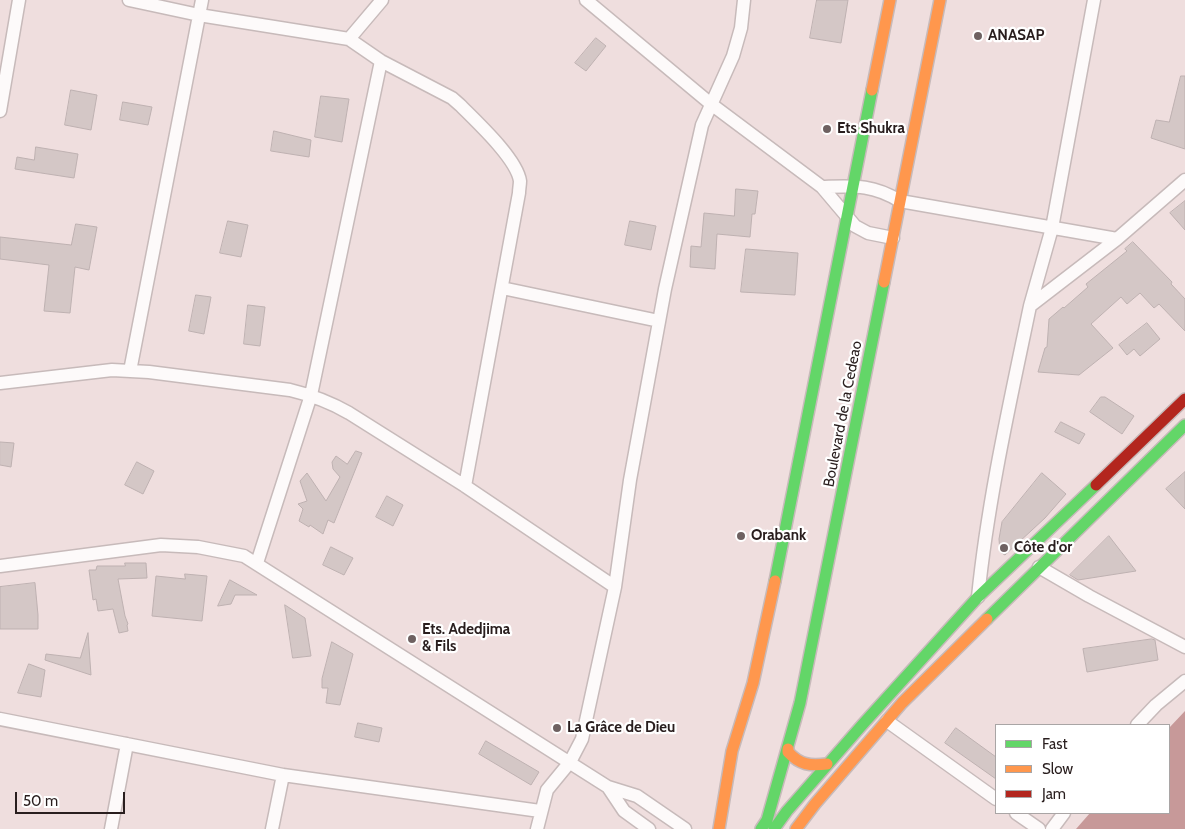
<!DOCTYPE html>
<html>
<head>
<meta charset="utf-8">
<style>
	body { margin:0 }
	#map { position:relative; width:1185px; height:829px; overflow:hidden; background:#efdede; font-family:Cabin,sans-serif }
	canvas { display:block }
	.legend { position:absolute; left:995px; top:724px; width:175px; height:90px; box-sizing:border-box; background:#fff; border:1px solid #a9a5a5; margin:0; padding:6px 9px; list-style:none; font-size:15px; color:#291e1e }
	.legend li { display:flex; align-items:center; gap:10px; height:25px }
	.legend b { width:25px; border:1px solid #a9a5a5 }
	.scale { position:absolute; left:15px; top:792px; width:110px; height:22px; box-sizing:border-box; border:2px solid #291e1e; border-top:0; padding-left:6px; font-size:15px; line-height:18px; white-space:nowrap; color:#291e1e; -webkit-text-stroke:4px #fff; paint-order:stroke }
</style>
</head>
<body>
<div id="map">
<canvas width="1185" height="829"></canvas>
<ul class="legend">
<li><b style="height:6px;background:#63d668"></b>Fast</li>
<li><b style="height:6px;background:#ff974d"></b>Slow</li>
<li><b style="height:6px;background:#b3261e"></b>Jam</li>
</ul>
<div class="scale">50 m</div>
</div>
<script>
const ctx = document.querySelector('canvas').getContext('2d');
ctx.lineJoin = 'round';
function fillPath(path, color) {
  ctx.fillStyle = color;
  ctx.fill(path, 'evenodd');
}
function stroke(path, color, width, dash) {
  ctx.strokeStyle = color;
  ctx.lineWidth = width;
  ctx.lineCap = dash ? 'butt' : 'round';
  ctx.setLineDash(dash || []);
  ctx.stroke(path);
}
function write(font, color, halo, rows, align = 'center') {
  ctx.font = font + ' Cabin,sans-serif';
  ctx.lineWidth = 4.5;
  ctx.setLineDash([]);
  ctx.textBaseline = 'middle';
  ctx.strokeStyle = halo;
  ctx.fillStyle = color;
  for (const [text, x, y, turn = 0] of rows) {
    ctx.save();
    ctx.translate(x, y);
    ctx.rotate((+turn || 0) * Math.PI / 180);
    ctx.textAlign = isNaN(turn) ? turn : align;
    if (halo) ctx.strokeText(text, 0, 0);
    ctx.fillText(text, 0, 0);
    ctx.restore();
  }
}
const water = new Path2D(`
	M1185 711V829H1076L1090 813H1169V728Z`);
const building = new Path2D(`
	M817 0H848L841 43 810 38Z
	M596 38 606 46 586 71 575 63Z
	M1181 76H1185V149L1151 138 1156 120 1169 122Z
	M71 90 97 95 91 130 65 125Z
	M321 96 349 99 342 142 315 137Z
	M123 102 152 107 148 125 120 120Z
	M274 131 311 140 309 157 271 151Z
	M36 147 78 154 74 178 15 169 17 157 34 160Z
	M736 189 758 191 755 214H752L750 237 717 234 715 269 690 267 691 246 701 247 704 213 734 216Z
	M1185 201V230L1170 213Z
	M228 221 248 225 241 257 220 253Z
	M630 221 656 226 651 250 625 245Z
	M76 224 97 227 89 270 75 267 70 313 44 311 49 265 0 259V237L71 245Z
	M1133 242 1172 282 1171 284 1185 299V331L1159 304 1154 308 1140 293 1127 304 1121 297 1091 324 1113 348 1079 375 1038 372 1045 348 1047 347 1049 319 1063 307 1064 308 1088 287 1086 284 1127 251 1125 249Z
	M746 249 798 253 795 295 741 292Z
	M196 295 211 297 204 334 189 331Z
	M248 305 265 307 260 346 244 344Z
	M1147 323 1160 339 1140 356 1134 349 1127 355 1119 345Z
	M1101 397H1105L1134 416 1122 434 1090 412Z
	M1061 422 1085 434 1079 444 1055 432Z
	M0 442 14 443 11 467 0 465Z
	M356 451 362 453 334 523 328 520 323 534 310 525 309 527 299 521 303 509 298 504 307 501 300 481 307 473 326 501 340 477 333 469 332 462 336 456 347 464Z
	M137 462 154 471 143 494 125 485Z
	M1185 472V509L1166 489Z
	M1042 473 1066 494 1045 518 1005 555 1000 552 999 539 1002 522Z
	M387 496 403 505 393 526 376 517Z
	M1109 536 1136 571 1078 580 1070 575Z
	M331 547 353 558 344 575 323 565Z
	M125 563H146L147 578 118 579 125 616 128 624 127 625 128 631 119 633 113 609 98 611 96 599 93 600 89 570H96L97 566H125Z
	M185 574 207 576 202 621 152 616 156 576 185 579Z
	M230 580 257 595H235L231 604 218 606Z
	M35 583 38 615V629H0V587Z
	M285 605 305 618 311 656 293 658Z
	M88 633 91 675 45 660 46 654 80 658Z
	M1152 639 1155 640 1158 660 1087 672 1083 649Z
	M332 642 353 654 340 705 326 703 328 688H322V679Z
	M29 664 45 670 41 697 18 693Z
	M358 723 382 728 379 742 355 737Z
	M956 728 996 757V779L945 743Z
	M486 741 539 772 531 785 479 754Z`);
const street = new Path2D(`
	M129 0 199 15 349 39 381 61 452 98 460 105C477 122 517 159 520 181 520 185 519 189 519 193L465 486
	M586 0 711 104 822 187 855 226 868 233 893 238
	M349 39 382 0
	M0 111 19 0
	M822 187C854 186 872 184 900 201L1117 239
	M502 288 659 321
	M1030 306 1052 228 1094 0
	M130 371 202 0
	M0 383 112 370 149 372 290 390C311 395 330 402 349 413L465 486 615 587
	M257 563 311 395 381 61
	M0 566 161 545 198 547 244 556 608 787 637 796 685 829
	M1039 567 1089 596 1185 647
	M978 597C988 499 1010 402 1030 306L1117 239 1185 180
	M0 719 283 775 540 811
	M887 721 996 799
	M1137 725 1156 705 1185 681
	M608 787 624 811 649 829
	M1016 813 1039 829
	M111 829 127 744
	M272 829 283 775
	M537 829 547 790 570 762 582 739 615 587 630 480 665 289 702 125 733 56 741 28 744 0
	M1052 829 1064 813`);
const fast = new Path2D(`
	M775 581 872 90
	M987 619 1185 425
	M761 829 767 820 800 703 884 282
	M774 829 787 811 863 724 978 597 1096 485`);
const slow = new Path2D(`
	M872 90 890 0
	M884 282 940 0
	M788 749V752C800 765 810 766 827 764
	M719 829 732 751 753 683 775 581
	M796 829 815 804 902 703 987 619`);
const jam = new Path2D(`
	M1096 485 1185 399`);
const markers = [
	[978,36,5,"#6e6161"],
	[827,129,5,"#6e6161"],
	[741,536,5,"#6e6161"],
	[1004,548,5,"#6e6161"],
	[412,639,5,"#6e6161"],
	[557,728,5,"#6e6161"]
];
const poiNames = [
	["ANASAP",988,36],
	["Ets Shukra",837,129],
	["Orabank",751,536],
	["Côte d'or",1014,548],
	["Ets. Adedjima",422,630],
	["& Fils",422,647],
	["La Grâce de Dieu",567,728]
];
const streetNames = [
	["Boulevard de la Cedeao",843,414,-79]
];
fillPath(water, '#c79999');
fillPath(building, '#d4c7c6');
stroke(building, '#beb1b1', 1);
stroke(street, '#c7baba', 15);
stroke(fast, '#c7baba', 14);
stroke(slow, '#c7baba', 14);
stroke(jam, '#c7baba', 14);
stroke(street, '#fdfafa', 12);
stroke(fast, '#63d668', 11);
stroke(slow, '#ff974d', 11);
stroke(jam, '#b3261e', 11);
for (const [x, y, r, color] of markers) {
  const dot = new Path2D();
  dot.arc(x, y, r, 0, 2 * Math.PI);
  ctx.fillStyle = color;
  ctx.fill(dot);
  stroke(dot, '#fff', 2);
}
write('bold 15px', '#291e1e', '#fff', poiNames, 'left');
write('15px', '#291e1e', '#fff', streetNames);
</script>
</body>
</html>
